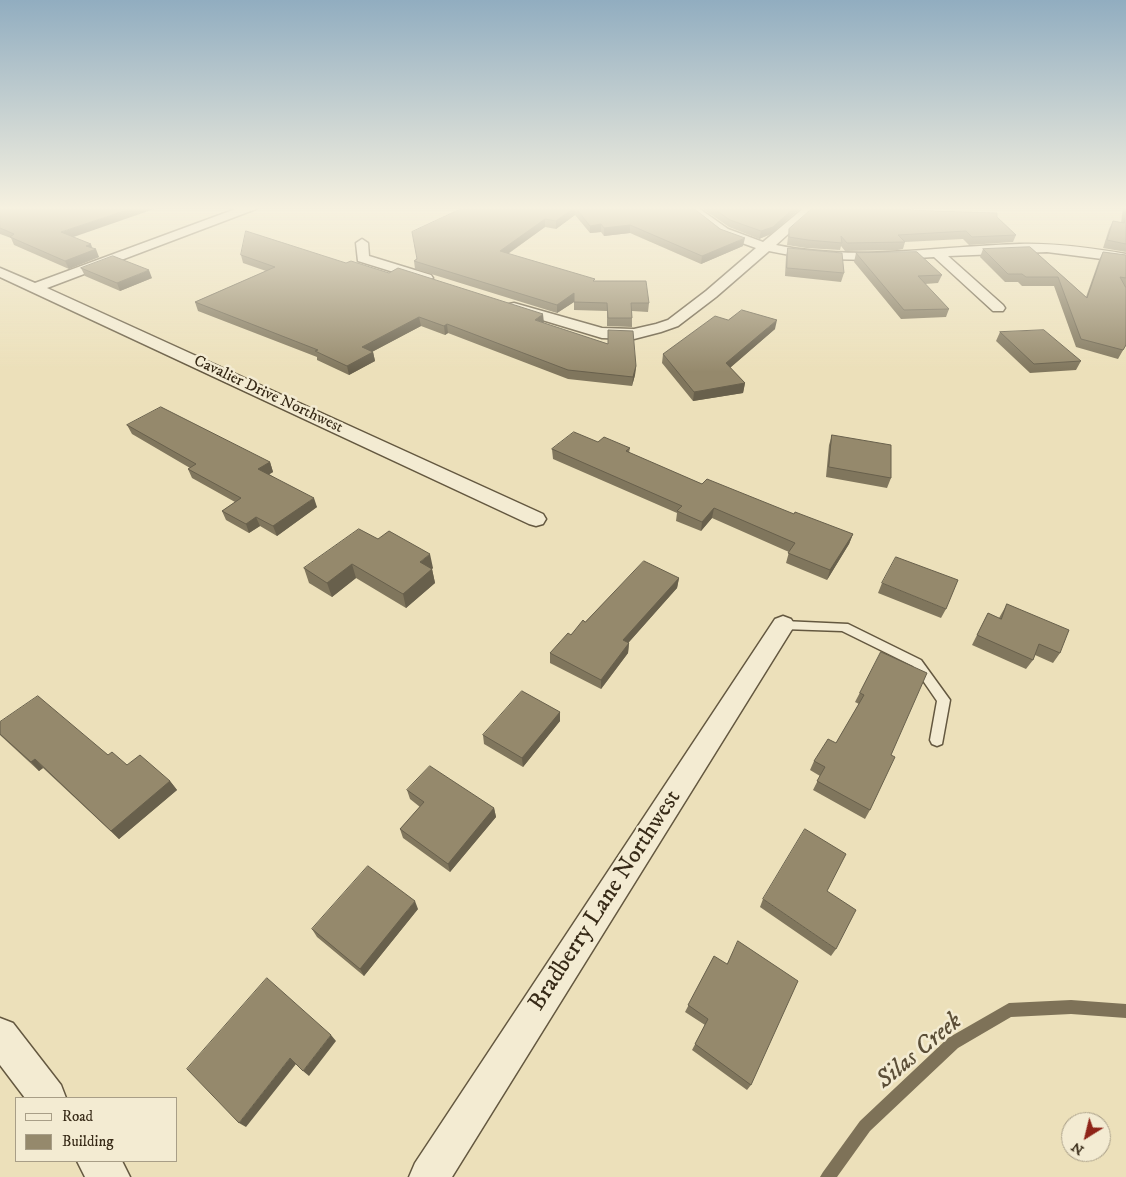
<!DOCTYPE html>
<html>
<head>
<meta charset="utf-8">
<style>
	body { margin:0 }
	#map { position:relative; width:1126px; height:1177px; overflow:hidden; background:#ece0ba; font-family:"IM FELL DW Pica",serif }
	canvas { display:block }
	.legend { position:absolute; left:15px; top:1097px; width:162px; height:65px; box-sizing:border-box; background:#f3ebd2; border:1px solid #a89e87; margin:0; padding:6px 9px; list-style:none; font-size:15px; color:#372a17 }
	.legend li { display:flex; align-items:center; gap:10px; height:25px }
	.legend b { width:25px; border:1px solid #a89e87 }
	.north { position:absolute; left:1061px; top:1112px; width:50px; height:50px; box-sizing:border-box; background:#f3ebd2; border:1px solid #a89e87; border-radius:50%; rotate:216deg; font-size:14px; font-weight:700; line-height:20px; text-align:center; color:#372a17 }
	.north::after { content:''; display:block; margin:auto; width:18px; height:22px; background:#8f2418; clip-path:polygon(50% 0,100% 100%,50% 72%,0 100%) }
</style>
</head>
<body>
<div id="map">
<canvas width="1126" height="1177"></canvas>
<ul class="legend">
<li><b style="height:6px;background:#f3ebd2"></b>Road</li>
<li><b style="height:14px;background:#95896c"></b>Building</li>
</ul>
<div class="north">N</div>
</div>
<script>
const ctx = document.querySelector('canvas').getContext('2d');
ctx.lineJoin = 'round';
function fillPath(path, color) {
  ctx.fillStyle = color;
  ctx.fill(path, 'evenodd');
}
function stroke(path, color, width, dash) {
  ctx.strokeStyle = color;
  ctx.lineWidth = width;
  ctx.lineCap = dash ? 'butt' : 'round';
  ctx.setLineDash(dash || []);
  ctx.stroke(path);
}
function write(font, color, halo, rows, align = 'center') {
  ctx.font = font + ' "IM FELL DW Pica",serif';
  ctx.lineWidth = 5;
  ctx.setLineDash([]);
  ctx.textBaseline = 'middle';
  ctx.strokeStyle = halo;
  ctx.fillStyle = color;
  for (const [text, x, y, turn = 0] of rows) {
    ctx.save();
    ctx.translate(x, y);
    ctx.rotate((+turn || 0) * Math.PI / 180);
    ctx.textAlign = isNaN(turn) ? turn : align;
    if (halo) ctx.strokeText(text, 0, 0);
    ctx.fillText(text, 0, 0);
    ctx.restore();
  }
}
const stream = new Path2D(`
	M1071 1000 1126 1004V1018L1071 1014 1011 1017 958 1048 870 1131 837 1177H820L823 1172 860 1121 948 1038 1009 1003Z`);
const lane = new Path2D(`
	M783 621 848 624 921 660 950 700 942 744 937 746 932 744 930 740 937 701 913 666 842 631 783 629 779 628 777 625 779 622Z`);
const street = new Path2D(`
	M241 207H258L256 209 47 288 543 514 546 519 543 524 536 526 529 524 0 277V268L35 283Z
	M684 207H697L728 229 763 242 805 207H818L776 245C856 262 939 246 1020 244 1055 243 1091 248 1126 254V262L1047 252 948 256 1003 305 1005 308 1003 311H993L934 257C879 260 823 263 769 251L716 297 678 326 661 332 634 339 602 338 509 310 507 307 509 304 514 303 602 328 634 329 656 324 668 320 706 291 756 248 720 235Z
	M362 239 368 243 369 256 431 275 433 278 426 282 358 261 356 243Z
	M783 616 791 619 795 625 791 631 452 1177H409L415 1163 775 619Z
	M0 1018 13 1023 61 1085 66 1098H25L0 1065Z
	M77 1161H122L130 1177H85Z`);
const wall = new Path2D(`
	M0 207 73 237 92 248 99 257 69 269 14 245 11 238 0 234Z
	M465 207H692L743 246 701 264 630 233 604 236 601 232 590 233 575 215 556 229 545 227 508 254 595 281 649 303 648 312 632 311V327L607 326V311L574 310V302L557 313 415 269 414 261 416 259Z
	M700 207H802L771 234 759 239 729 227Z
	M914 207 911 210 997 217 1016 235 1013 242 969 245 963 239 905 242 903 249 898 250 845 251 841 246 840 250 806 248 787 245 789 229Z
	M1123 207H1126V252L1103 248 1109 229 1113 221 1121 223Z
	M1030 247 1086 297 1099 260 1103 252 1126 255V287H1125L1126 345 1118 359 1076 347 1054 286H1022L1018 282H1005L980 257 983 249Z
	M788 248 844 273 841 282 785 276 786 256Z
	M856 253 942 275 938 283 925 284 949 309 946 317 901 319 854 262Z
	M241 255 346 263 543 323 608 344V330L636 366 635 375 632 386 568 379 448 333 445 335 421 326 372 352H373L375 361 349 375 317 360V357L198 311 195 302 266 271 243 263Z
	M81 268 152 278 120 291 85 276Z
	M728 320 775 329 730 368 745 383 743 393 693 401 662 363 663 354Z
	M1000 332 1081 361 1076 370 1030 373 996 341Z
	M127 425 270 462 273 472 269 474 317 507 277 536 260 526 249 533 226 520 222 511 235 502 192 478 188 469 190 468 132 434Z
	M832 435 891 478 887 488 826 477 829 445Z
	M598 442 630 448 629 453 702 484 853 534 849 544 827 580 786 563 789 552 712 518 701 531 676 521 677 513 553 459 552 449Z
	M378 539 433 568 432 569 435 583 406 608 356 578 332 597 309 583 304 568Z
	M679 578 677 588 628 643H629L628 653 601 689 550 663V653L585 622Z
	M882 583 946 609 941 618 878 593Z
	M1007 604 1060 653 1053 663 1035 655 1033 660 1026 669 972 645 988 613 999 618Z
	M881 652 891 755 870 810 865 819 813 790 820 776 810 770 814 761 836 743 859 704 855 702Z
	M560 712V721L523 767 484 744 483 735Z
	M0 722 108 755 127 765 170 781 177 790 119 839 43 768 39 771 1 736 0 735Z
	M407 790 494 808 496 817 450 872 403 838 400 829 420 807 410 799Z
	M763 899 836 949 831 956 760 907Z
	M418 909 364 976 317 937 312 929Z
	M714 956 751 1085 747 1090 692 1050 705 1025 685 1012Z`);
const shadedWall = new Path2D(`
	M136 207H160L65 240 61 232Z
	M575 207V215L556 229V221Z
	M795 207H802L771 234 759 239 761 231Z
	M907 207H914L902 217 904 210Z
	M545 219V227L500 259V251Z
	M601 224V232L590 233V226Z
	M630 225V233L604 236V228Z
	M745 238 743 246 701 264 702 256Z
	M91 244 93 250 96 249 99 257 69 269 65 261 86 246Z
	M149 270 152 278 120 291 117 283Z
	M574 293V302L557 313V305Z
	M543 314 544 323 535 320Z
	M419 317 421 326 364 356 362 347Z
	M777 320 775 329 725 372 726 363Z
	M447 324 448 333 445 335 444 326Z
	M373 352 375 361 349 375 347 366Z
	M636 366 635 375 632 386 633 377Z
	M745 383 743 393 693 401 694 392Z
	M270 462 273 472 262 479 258 469Z
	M314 498 317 507 277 536 273 526Z
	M714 508 712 518 701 531 702 522Z
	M256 517 260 526 249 533 246 524Z
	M853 534 849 544 827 580 830 570Z
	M430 554 433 568 423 576 420 562Z
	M352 564 356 578 332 597 327 583Z
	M432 569 435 583 406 608 403 594Z
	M679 578 677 588 622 650 623 640Z
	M629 643 628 653 601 689V680Z
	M560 712V721L523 767 522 758Z
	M35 759 43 768 39 771 31 762Z
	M170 781 177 790 119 839 111 831Z
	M494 808 496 817 450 872 448 864Z
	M415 901 418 909 364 976 360 969Z
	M331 1035 336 1041 309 1076 303 1071Z
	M290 1058 296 1064 246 1127 239 1123Z`);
const building = new Path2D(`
	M0 207H136L61 232 91 244 86 246 96 249 65 261 10 237 14 234 0 228Z
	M465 207H692L720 229 745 238 702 256 630 225 604 228 601 224 590 226 575 207 556 221 545 219 500 251 595 279 593 281H646L649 303H631L632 318H608L607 303 574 302V293L557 305 414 261 417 259 412 232Z
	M712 207H795L773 227 761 231 730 220Z
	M814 207H907L904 210 997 213V217L1016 235 972 237 966 231 898 235 905 242 847 243 841 236 842 243 808 240 789 237V229Z
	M1126 207V244L1107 240 1113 221 1124 223Z
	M246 231 346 263 351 261 389 273 398 268 543 314 535 320 608 344V330L633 331 636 366 633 377 568 370 447 324 444 326 419 317 362 347 373 352 347 366 315 351 318 350 195 302 275 267 241 255Z
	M1030 247 1087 298 1103 252 1126 255V278L1120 277 1126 288V345L1123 350 1081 339 1058 277H1026L1022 274H1008L983 249Z
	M788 248 842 253 844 273 787 268Z
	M917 252 942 275 918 276 949 309 904 310 856 253Z
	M113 256 149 270 117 283 81 268Z
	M742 310 777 320 726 363 745 383 694 392 663 354 715 316 728 320Z
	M1044 330 1081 361 1034 364 1000 332Z
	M161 407 270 462 258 469 314 498 273 526 256 517 246 524 222 511 241 498 188 469 196 464 127 425Z
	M574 432 598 442 604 437 630 448 626 451 702 484 707 479 794 514 795 512 853 534 830 570 788 553 795 543 714 508 702 522 677 511 682 506 552 449Z
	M832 435 891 445V478L829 467Z
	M359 529 378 539 389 531 430 554 420 562 432 569 403 594 352 564 327 583 304 568Z
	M896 557 958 580 946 609 882 583Z
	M644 561 679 578 623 640 629 643 601 680 550 653 568 633 571 635 583 620 585 622Z
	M1007 604 1069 630 1060 653 1039 644 1033 660 977 635 988 613 1001 619Z
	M881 652 927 673 891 755 895 757 870 810 817 781 825 767 814 761 828 739 836 743 864 695 860 693Z
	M522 691 560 712 522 758 483 735Z
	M38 696 108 755 112 752 127 765 140 755 170 781 111 831 35 759 31 762 0 734V722Z
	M430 766 494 808 448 864 400 829 424 802 407 790Z
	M805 829 846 854 827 891 856 910 836 949 763 899Z
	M368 866 415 901 360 969 312 929Z
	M738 941 798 981 751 1085 695 1044 708 1019 688 1005 714 956 727 964Z
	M267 978 331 1035 303 1071 290 1058 239 1123 187 1069Z`);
const farStreetnames = [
	["Cavalier Drive Northwest",268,395,25]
];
const nearStreetnames = [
	["Bradberry Lane Northwest",606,901,-57]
];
const nearWaternames = [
	["Silas Creek",920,1052,-40]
];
fillPath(stream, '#7e7258');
stroke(lane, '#645840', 3);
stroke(street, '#645840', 3);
fillPath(lane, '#f3ebd2');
fillPath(street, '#f3ebd2');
fillPath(wall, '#80765d');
fillPath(shadedWall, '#68604c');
fillPath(building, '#95896c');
stroke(building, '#68604c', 1);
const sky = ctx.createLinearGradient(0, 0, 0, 372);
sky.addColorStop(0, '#91adc0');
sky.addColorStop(0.56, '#f6f1e0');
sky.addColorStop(1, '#f6f1e000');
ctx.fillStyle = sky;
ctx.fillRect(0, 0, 1126, 372);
write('16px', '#372a17', '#f3ebd2', farStreetnames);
write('24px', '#372a17', '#f3ebd2', nearStreetnames);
write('italic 25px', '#5b4e37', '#f3ebd2', nearWaternames);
</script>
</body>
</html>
